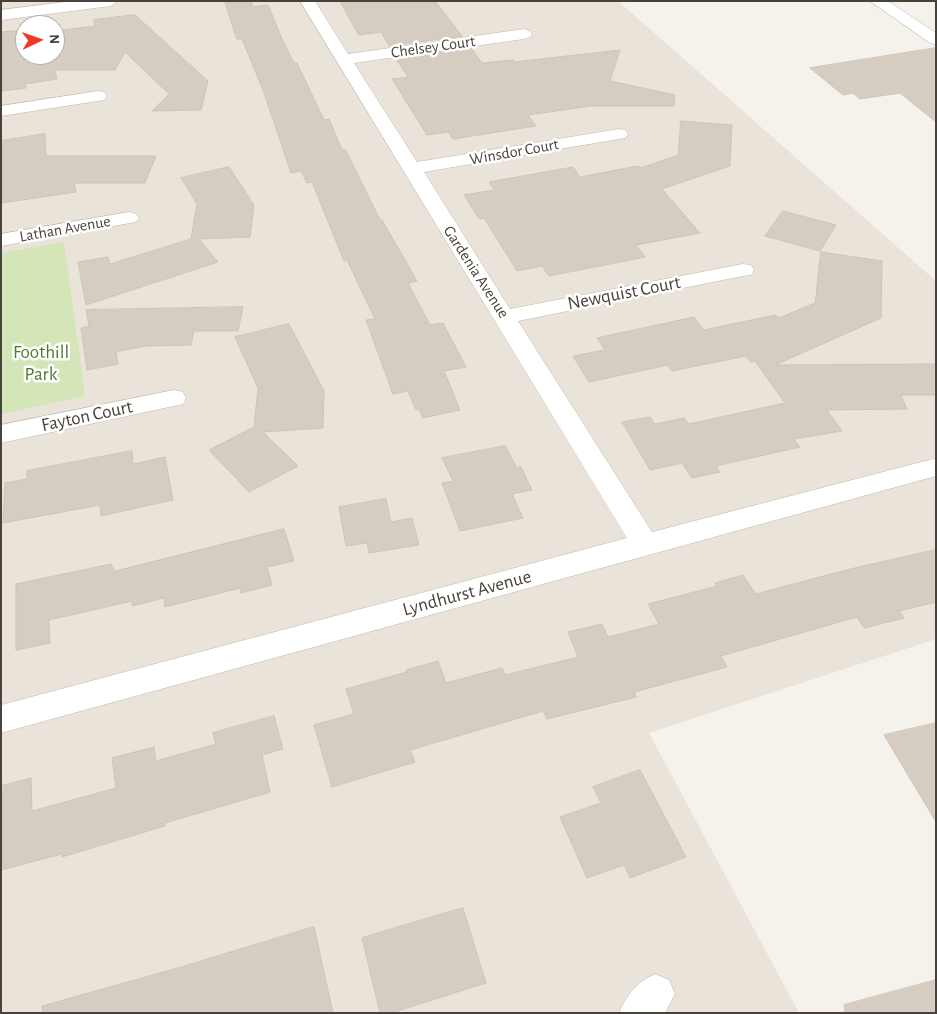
<!DOCTYPE html>
<html>
<head>
<meta charset="utf-8">
<style>
	body { margin:0 }
	#map { position:relative; width:937px; height:1014px; overflow:hidden; background:#f5f2ec; font-family:"Alegreya Sans",sans-serif }
	canvas { display:block }
	.frame { position:absolute; inset:0; border:2px solid #49423a; pointer-events:none }
	.north { position:absolute; left:15px; top:15px; width:50px; height:50px; box-sizing:border-box; background:#fff; border:1px solid #b6b3b0; border-radius:50%; rotate:87deg; font-size:14px; font-weight:700; line-height:20px; text-align:center; color:#49423a }
	.north::after { content:''; display:block; margin:auto; width:18px; height:22px; background:#ee3b29; clip-path:polygon(50% 0,100% 100%,50% 72%,0 100%) }
</style>
</head>
<body>
<div id="map">
<canvas width="937" height="1014"></canvas>
<div class="frame"></div>
<div class="north">N</div>
</div>
<script>
const ctx = document.querySelector('canvas').getContext('2d');
ctx.lineJoin = 'round';
function fillPath(path, color) {
  ctx.fillStyle = color;
  ctx.fill(path, 'evenodd');
}
function stroke(path, color, width, dash) {
  ctx.strokeStyle = color;
  ctx.lineWidth = width;
  ctx.lineCap = dash ? 'butt' : 'round';
  ctx.setLineDash(dash || []);
  ctx.stroke(path);
}
function write(font, color, halo, rows, align = 'center') {
  ctx.font = font + ' "Alegreya Sans",sans-serif';
  ctx.lineWidth = 5;
  ctx.setLineDash([]);
  ctx.textBaseline = 'middle';
  ctx.strokeStyle = halo;
  ctx.fillStyle = color;
  for (const [text, x, y, turn = 0] of rows) {
    ctx.save();
    ctx.translate(x, y);
    ctx.rotate((+turn || 0) * Math.PI / 180);
    ctx.textAlign = isNaN(turn) ? turn : align;
    if (halo) ctx.strokeText(text, 0, 0);
    ctx.fillText(text, 0, 0);
    ctx.restore();
  }
}
const residential = new Path2D(`
	M1 1H618L936 281V639L649 733 799 1013H1ZM25 25H55V55H25Z`);
const green = new Path2D(`
	M64 242 85 396 1 414V253Z`);
const building = new Path2D(`
	M225 1H251L253 7 268 5 283 41 294 63H297L324 120 329 119 342 150 345 149 380 220H382L417 281 408 283 430 325 443 323 466 367 444 371 460 410 423 418 419 409 416 410 408 391 393 394 366 320 375 319 347 260 344 261 312 182 307 183 301 171 291 173 263 90 242 39H237Z
	M340 1H435L462 36 389 46 381 32 359 35Z
	M135 15 208 81 201 110 152 111 169 94 125 52 115 70H55L57 79 25 84 26 88 2 91 1 32 24 30 25 55H55V31L95 26 94 20Z
	M471 48 482 63 513 60 514 62 620 50 610 81 675 95 674 106H591L528 115 536 126 453 139 448 132 427 135 392 79 408 77 396 59Z
	M936 48V122L900 93 860 99 853 93 843 95 810 68Z
	M681 121 732 125 730 166 662 189 700 233 636 245 645 257 549 276 542 266 517 271 484 218 479 219 464 195 494 190 489 182 573 167 580 177 638 166 641 168 678 155Z
	M45 134 46 156H156L145 183H74L76 192 1 203V141Z
	M229 167 254 205 250 237 199 239 218 262 86 305 78 262 108 257 110 264 191 239 197 204 181 178Z
	M783 211 836 225 820 251 765 236Z
	M821 252 882 261 881 318 775 365 936 364V395H901L907 409 827 410 842 431 794 439 800 447 716 466 720 472 692 478 682 463 650 470 622 422 650 417 655 424 684 418 689 424 785 403 755 361 751 362 746 356 672 371 668 365 589 382 573 356 605 350 597 338 694 317 704 330 775 315 779 318 815 303Z
	M243 307 238 331H194L191 345 145 346 116 352 118 364 87 370 81 328 89 326 86 310Z
	M289 324 324 391 323 428 263 432 298 466 249 492 209 450 254 427 258 388 235 337Z
	M505 446 517 468 521 467 532 490 512 494 523 518 460 531 442 483 453 481 442 458Z
	M132 451 133 464 165 457 173 500 101 516 100 505 3 523 5 483 27 479V471Z
	M386 499 391 522 412 518 419 545 369 553 367 543 346 546 339 507Z
	M284 529 294 561 267 567 272 585 241 593 240 588 165 607 164 598 132 606V601L49 620 50 643 16 650V584L111 564 114 571Z
	M936 550V602L899 611 904 618 864 628 857 617 721 656 727 667 634 692 636 697 547 719 543 711 410 750 415 762 332 787 314 725 354 714 346 689 407 672 406 670 438 661 446 683 502 668 505 675 578 657 568 632 602 624 608 637 659 624 648 604 717 586 715 583 743 575 756 594 846 570Z
	M274 716 283 749 262 755 270 792 165 823V826L62 857V854L1 870V786L31 778 32 811 116 788 112 758 154 747 156 761 216 744 213 733Z
	M936 723V822L884 735Z
	M640 770 686 857 630 878 624 865 587 878 560 817 601 803 593 787Z
	M463 908 486 983 391 1013H380L362 938Z
	M314 927 333 1013H43L42 1006 181 967Z
	M936 980V1013H845L844 1005Z`);
const minor = new Path2D(`
	M73 1H118L111 6 1 20V10Z
	M300 1H315L348 54 524 29 530 31 532 34 530 37 524 39 354 63 417 162 619 129 625 130 628 134 625 138 619 139 424 172 510 309 743 264 751 265 754 270 751 275 743 276 518 321 652 532 933 459 936 460V476L1 733V705L627 538Z
	M870 1H888L936 33V45L930 43Z
	M98 91 104 92 107 96 104 100 1 116V106Z
	M129 212 136 214 139 218 136 222 1 246V234Z
	M174 390 183 392 186 398 183 404 1 443V425Z
	M655 974 669 980 675 994 665 1013H619C627 994 637 982 655 974Z`);
const farStreetnames = [
	["Chelsey Court",433,47,-8],
	["Winsdor Court",514,152,-10],
	["Lathan Avenue",65,229,-10],
	["Gardenia Avenue",476,272,57]
];
const streetNames = [
	["Newquist Court",624,293,-11],
	["Fayton Court",87,416,-12],
	["Lyndhurst Avenue",467,593,-15]
];
const parkNames = [
	["Foothill",41,352],
	["Park",41,374]
];
fillPath(residential, '#e9e3da');
fillPath(green, '#d4e6b7');
fillPath(building, '#d6cdc2');
stroke(building, '#d1c4b5', 1);
stroke(minor, '#c0b9ae', 1);
fillPath(minor, '#fff');
write('16px', '#49423a', '#fff', farStreetnames);
write('19px', '#49423a', '#fff', streetNames);
write('19px', '#50792f', '#fff', parkNames);
</script>
</body>
</html>
